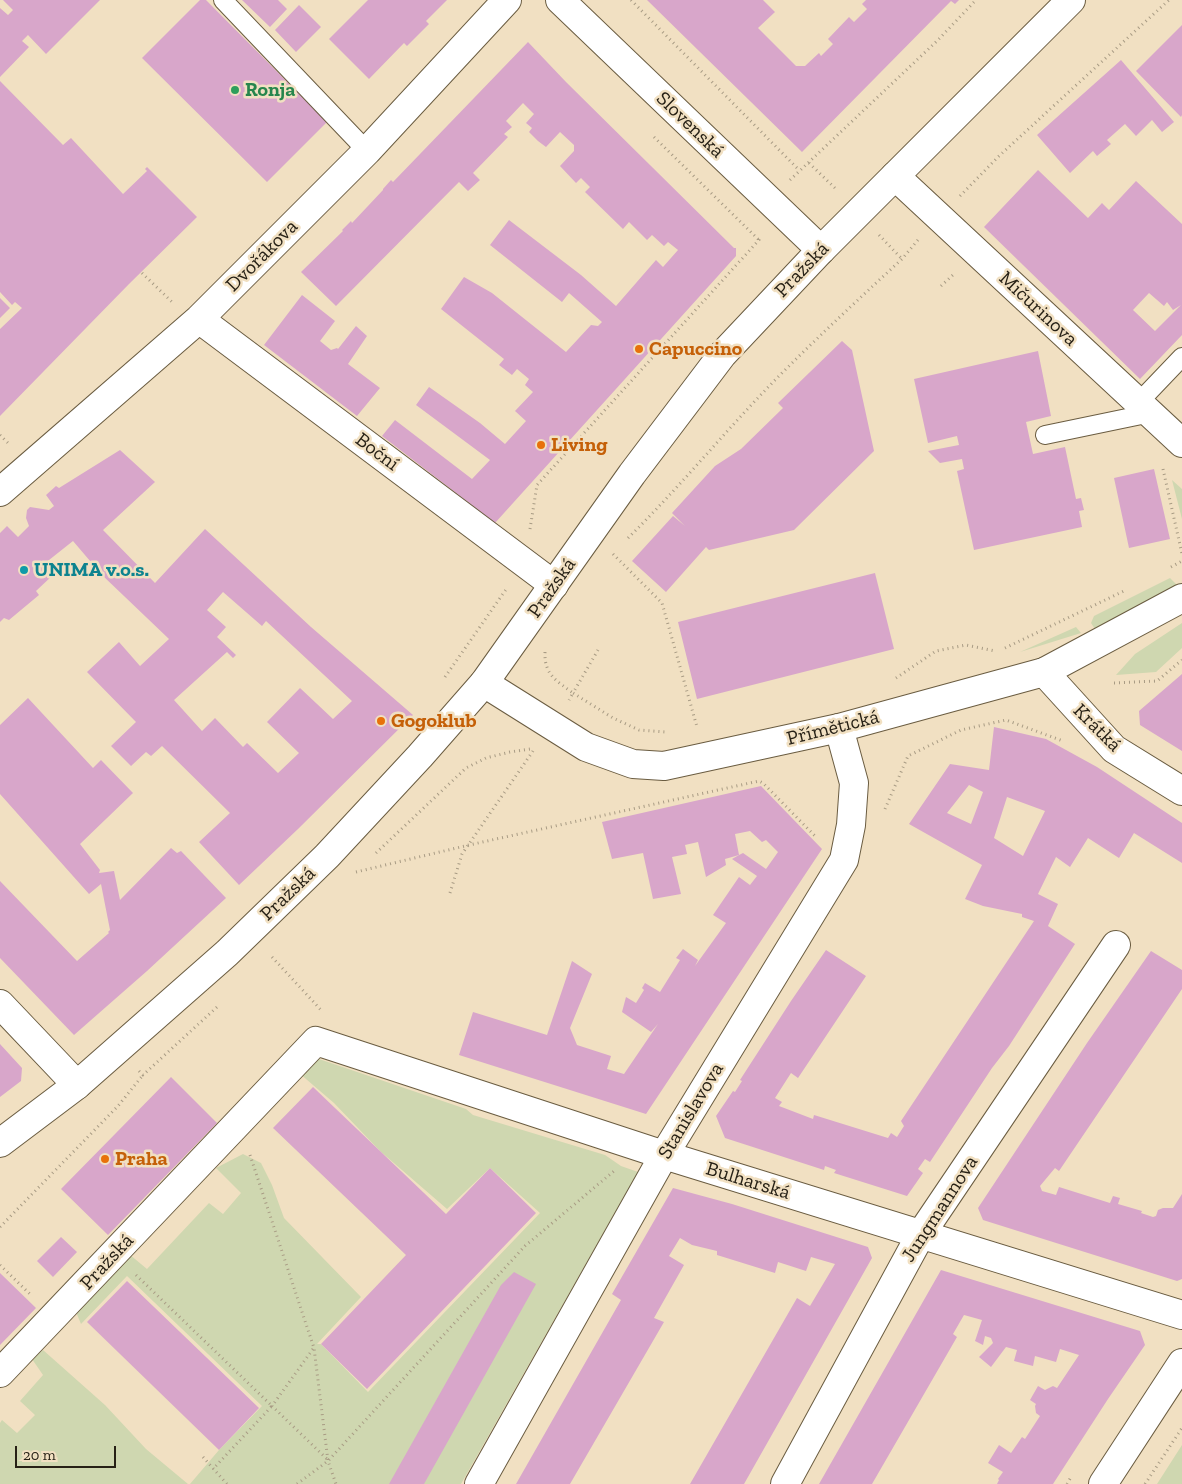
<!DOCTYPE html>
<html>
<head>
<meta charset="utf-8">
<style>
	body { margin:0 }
	#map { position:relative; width:1182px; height:1484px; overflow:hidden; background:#f1e0c2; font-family:"Zilla Slab",serif }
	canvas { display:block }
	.scale { position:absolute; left:15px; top:1446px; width:101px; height:22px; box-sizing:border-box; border:2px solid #272116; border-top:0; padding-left:6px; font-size:15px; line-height:18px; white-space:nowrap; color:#272116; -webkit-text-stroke:4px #f1e0c2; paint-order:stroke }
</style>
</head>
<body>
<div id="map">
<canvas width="1182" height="1484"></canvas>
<div class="scale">20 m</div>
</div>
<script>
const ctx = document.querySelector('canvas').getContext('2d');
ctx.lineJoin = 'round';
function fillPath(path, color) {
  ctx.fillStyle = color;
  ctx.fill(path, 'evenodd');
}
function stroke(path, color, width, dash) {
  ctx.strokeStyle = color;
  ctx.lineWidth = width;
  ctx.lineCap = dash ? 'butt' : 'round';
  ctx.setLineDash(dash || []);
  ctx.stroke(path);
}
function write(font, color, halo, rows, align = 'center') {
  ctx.font = font + ' "Zilla Slab",serif';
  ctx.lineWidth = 5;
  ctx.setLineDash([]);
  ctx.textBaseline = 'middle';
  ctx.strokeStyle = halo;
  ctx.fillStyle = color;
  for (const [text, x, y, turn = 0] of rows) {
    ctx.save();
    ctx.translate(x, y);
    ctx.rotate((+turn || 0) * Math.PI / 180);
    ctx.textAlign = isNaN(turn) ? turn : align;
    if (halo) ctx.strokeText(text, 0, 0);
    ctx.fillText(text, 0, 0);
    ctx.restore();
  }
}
const green = new Path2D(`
	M1172 480 1182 489V519Z
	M1170 578 1177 585 1105 631 1097 632 1091 623 1094 616Z
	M1182 623V648L1156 672 1116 675 1135 654Z
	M1076 627 1081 633 1020 652Z
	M319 1059 466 1109 473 1115 605 1155 621 1166 638 1172 461 1484H190L219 1450 262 1406 127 1276 81 1324 76 1312 129 1254 147 1269 209 1203 223 1214 241 1193 216 1168 243 1154 261 1163 272 1185 284 1218 361 1297 317 1344H321L368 1392 540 1213 490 1168 447 1209 380 1151 334 1103 299 1073Z
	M43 1350 105 1405 146 1449 188 1484H0V1423L2 1420 17 1433 35 1415 20 1401 43 1375 32 1359Z
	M1182 1445V1484H1157Z`);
const building = new Path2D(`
	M3 0H100L46 54 28 35 22 41 29 47 0 77V8L8 15 13 10Z
	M200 0H206L327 122 267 182 142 58Z
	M242 0H278L287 9 270 27Z
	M368 0H447L426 21 429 24 407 46 404 43 369 79 329 39Z
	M647 0H763L775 12 758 28 796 66H805L819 53 821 56 833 44 828 39 849 17 854 22 867 9 862 4 866 0H959L955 4 951 1 802 152Z
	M299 5 321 27 296 52 275 30Z
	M1182 25V115L1181 117 1136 71Z
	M528 42 566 82 734 248H736V256L495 523 382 436 395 420 472 479 490 460 416 405 429 387 480 423 505 444 526 421 515 411 533 392 525 385 529 379 517 369 512 375 499 365 504 359 441 309 464 277 492 293 566 352 591 325 598 326 602 322 569 293 562 302 490 245 509 220 581 275 616 306 656 260 663 267 678 250 668 242 664 246 652 235 647 240 629 222 623 229 585 192 590 187 581 178 576 183 560 166 574 151V145L560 132 546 147 538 141 529 132 532 128 526 123 534 114 523 103 506 121 512 127 504 134 508 137 473 173 480 180 468 191 459 182 336 306 301 272 343 231 342 230 351 221 352 223 383 190V189L391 180 393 182Z
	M1121 60 1174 122 1162 132 1152 120 1136 136 1125 124 1107 140 1111 144 1097 156 1093 151 1070 173 1037 135Z
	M0 81 63 145 71 138 123 194 147 171 145 169 147 167 197 217 129 284 0 416V329L22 308 15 302 12 305 0 292Z
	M1038 170 1088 218 1102 203 1109 210 1136 181 1182 224V335L1140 379 984 227ZM1149 293 1164 306 1167 302 1173 310 1181 305 1155 331 1133 310Z
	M302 295 335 321 320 341 331 350 337 348 338 349 356 326 367 336 348 364 380 388 357 416 264 345Z
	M0 298 10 308 0 318Z
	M842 341 852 350 874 451 794 530 709 550 706 547 666 592 632 561 673 516 685 526 672 513 715 466 741 449 783 408 778 403Z
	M1038 351 1051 416 1026 422 1033 454 1065 447 1076 499 1081 498 1084 510 1079 511 1082 527 974 550 957 471 964 469 962 459 940 463 928 451 959 445 957 436 928 443 914 379Z
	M120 450 155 482 103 530 155 583 205 529 311 627 413 715 298 829 239 885 199 842 230 813 162 746 151 756 146 752 131 766 111 746 136 722 87 672 119 642 140 666 169 639 102 575 73 541 44 564 53 575 36 591 39 595 9 620 4 618 0 622V533L7 526 18 537 29 526 26 518 27 510 30 507 49 510 54 506 46 495 56 486 59 488ZM223 592 262 626 266 621 352 701 333 719 300 688 267 722 299 753 278 773 247 743 243 747 215 718 202 731 174 700 227 652 233 658 236 655 217 637 226 627 207 610Z
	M1154 469 1170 539 1129 548 1114 478Z
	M875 573 894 649 697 699 678 622Z
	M1182 674V751L1140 725 1139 711Z
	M28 698 93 768 101 760 133 793 80 844 100 870 99 873 114 871 120 900 171 848 177 853 181 851 226 898 147 971 74 1035 0 958V881L77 961 109 933 108 932 110 930 101 884 89 894 0 794V725Z
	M994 727 1046 739 1097 767 1182 823V863L1134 833 1119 858 1088 838 1070 867 1056 857 1038 894 1058 904 1048 926 1075 944 1009 1046 992 1068 930 1162 925 1159 918 1169 923 1173 907 1196 834 1173 836 1170 825 1166 824 1170 725 1138 716 1116 733 1091 735 1092 742 1081 740 1080 791 1001 826 950 866 976 798 1078 791 1073 775 1098 782 1102 779 1106 813 1119 814 1115 888 1138 891 1133 897 1137 904 1126 901 1121 1034 921 1022 917V914L983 906 965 899 982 865 909 824 950 764 989 770ZM969 785 983 792 971 824 947 813ZM1007 797 1045 811 1023 856 994 838Z
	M761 786 822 849 646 1114 459 1055 473 1012 547 1035 572 961 592 974 570 1028 577 1045 611 1056 607 1069 624 1074 658 1024 651 1032 622 1012 626 997 636 1003 644 990 642 988 645 983 660 992 680 960 676 958 683 949 698 960 695 966 726 923 713 915 739 877 750 885 757 876 732 859 739 855 725 859 726 865 706 877 698 842 685 845 687 854 672 857 681 894 653 899 643 853 612 859 602 822ZM750 831 762 842 766 840 778 852 766 869 743 853 739 855 735 834Z
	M1151 951 1182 970V989L1059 1171 1055 1168 1040 1186 1042 1191 1056 1195 1059 1187 1110 1203 1113 1196 1120 1198 1118 1204 1142 1211 1141 1213 1153 1217 1156 1216 1158 1210 1163 1208H1173L1182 1194V1279L1177 1281 983 1220 978 1208 1087 1043Z
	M0 1044 22 1068 21 1081 0 1097Z
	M171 1077 217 1123 108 1235 61 1189Z
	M313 1087 446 1214 490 1168 536 1213 367 1389 321 1344 406 1255 273 1128Z
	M673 1188 732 1204 868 1247 872 1258 744 1484H690L797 1298 810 1306 835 1264 811 1257 806 1271 778 1262 775 1273 717 1255V1251L692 1245 680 1238 669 1256 684 1265 654 1318 664 1322 570 1484H516L621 1300 612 1294Z
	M61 1237 77 1252 53 1277 37 1261Z
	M941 1270 1140 1331 1145 1345 1108 1399 1053 1484H997L999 1480 998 1479 1003 1472 988 1463 999 1445 1011 1453 1022 1437 1025 1439 1040 1416 1036 1413 1035 1406 1036 1404 1030 1400 1038 1386 1045 1390 1053 1386 1057 1388 1079 1355 1060 1349 1056 1362 1035 1356 1033 1366 1014 1361 1017 1350 1006 1347 991 1367 979 1357 993 1343 991 1338 985 1336 983 1345 975 1341 982 1320 964 1315 953 1334 957 1337 872 1484H819Z
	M514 1272 536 1284 424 1484H389L501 1285Z
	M0 1273 36 1308 0 1345Z
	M127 1281 259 1408 219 1450 87 1322Z`);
const path = new Path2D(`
	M631 0 799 170
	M654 137 759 240
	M809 163 837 190
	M790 180 938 40 976 0
	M960 196 999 156 1169 0
	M879 235 902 259
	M142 273 172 302
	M941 286 955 273
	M0 435 9 444
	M1163 469 1182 554
	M530 529 537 485 759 240 760 236
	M628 538C682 485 730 425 783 372 822 333 862 296 902 259L918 240
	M613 554 662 603 697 727
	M1171 567 1182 561
	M1005 648 1126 590
	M598 650 573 693 613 718 639 730 666 732
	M545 652C544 675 557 681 573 693L569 700
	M445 677 507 588
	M896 678 936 651 966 645 995 651
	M1114 683 1157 681 1182 660
	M885 809 908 756 961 730 1006 720 1063 741
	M376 853 466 768 486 758 510 752 530 749
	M356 872 469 845 759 781 763 783 816 837
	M450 893 462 854 533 751
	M272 957 321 1010
	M139 1071 143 1075 217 1007
	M250 1155 314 1348 328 1461 336 1484
	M0 1227 118 1106 143 1075
	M0 1265 32 1296
	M136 1275 272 1406 213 1469
	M313 1349 272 1406 328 1460
	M203 1457 227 1484
	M297 1484 328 1461 525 1246 614 1171
	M1067 1484 1071 1477
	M1145 1484 1182 1428`);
const lane = new Path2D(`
	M223 0 367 151
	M1139 402 1182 357
	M1045 435 1151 413`);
const street = new Path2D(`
	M560 0 821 250
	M895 176 1182 443
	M199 319 554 585
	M0 492 199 319 367 151 507 0
	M1044 672 1114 749 1182 791
	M0 1004 77 1085
	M0 1373 316 1041 664 1155 1182 1315
	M479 1484 664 1155 844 860 851 825 854 783 839 728
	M785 1484 921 1234 1116 945
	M1103 1484 1182 1363`);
const secondary = new Path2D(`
	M484 683 586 747 633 764 664 766 839 728 1044 672 1182 598`);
const primary = new Path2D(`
	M0 1143 77 1085 227 953 327 856 420 756 484 683 632 474 722 355 821 250 1071 0`);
const markers = [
	[235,90,5,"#2e9e5b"],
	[639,349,5,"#e8710a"],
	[541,445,5,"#e8710a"],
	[24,570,5,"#0f9aa8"],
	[381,721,5,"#e8710a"],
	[105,1159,5,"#e8710a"]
];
const leisureNames = [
	["Ronja",245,90]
];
const streetNames = [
	["Slovenská",690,125,44],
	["Dvořákova",262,256,-45],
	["Pražská",802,270,-46],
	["Mičurinova",1038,309,43],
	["Boční",377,452,37],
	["Pražská",552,588,-55],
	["Přímětická",833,728,-14],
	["Krátká",1097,728,45],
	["Pražská",288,894,-44],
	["Stanislavova",691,1111,-59],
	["Bulharská",748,1181,17],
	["Jungmannova",940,1209,-57],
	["Pražská",107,1262,-47]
];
const foodNames = [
	["Capuccino",649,349],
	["Living",551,445],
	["Gogoklub",391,721],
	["Praha",115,1159]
];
const cultureNames = [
	["UNIMA v.o.s.",34,570]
];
fillPath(green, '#cfd7b0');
fillPath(building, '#d8a6ca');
stroke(lane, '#6a5c41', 20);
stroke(street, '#6a5c41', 30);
stroke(secondary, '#6a5c41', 30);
stroke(primary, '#6a5c41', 30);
stroke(path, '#a89b84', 3, [1, 4]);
stroke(lane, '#fff', 18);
stroke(street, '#fff', 28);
stroke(secondary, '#fff', 28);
stroke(primary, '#fff', 28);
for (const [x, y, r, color] of markers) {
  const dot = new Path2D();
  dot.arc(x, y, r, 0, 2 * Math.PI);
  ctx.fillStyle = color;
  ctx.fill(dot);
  stroke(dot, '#f1e0c2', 2);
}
write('bold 20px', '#27864d', '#f1e0c2', leisureNames, 'left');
write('20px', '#272116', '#f1e0c2', streetNames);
write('bold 20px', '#c56008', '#f1e0c2', foodNames, 'left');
write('bold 20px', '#0d838f', '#f1e0c2', cultureNames, 'left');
</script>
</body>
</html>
